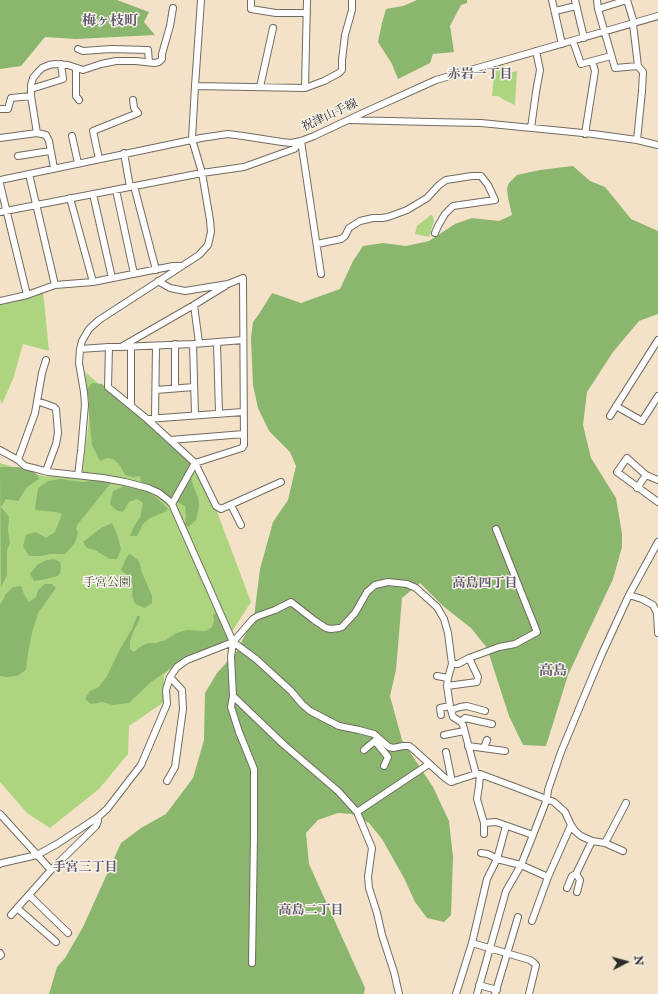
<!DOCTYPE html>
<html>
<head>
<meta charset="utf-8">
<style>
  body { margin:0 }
  #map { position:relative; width:658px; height:994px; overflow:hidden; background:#f3e2c8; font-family:"IM FELL Double Pica",serif }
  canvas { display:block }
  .north { position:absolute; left:606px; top:942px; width:40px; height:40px; -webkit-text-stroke:3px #f7f3e8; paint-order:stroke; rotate:84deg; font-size:11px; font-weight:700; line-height:16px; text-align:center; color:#2b2b2b }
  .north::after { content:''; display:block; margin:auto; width:14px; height:18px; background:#2b2b2b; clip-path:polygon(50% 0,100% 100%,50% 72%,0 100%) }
</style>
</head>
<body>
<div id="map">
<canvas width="658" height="994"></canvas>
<div class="north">N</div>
</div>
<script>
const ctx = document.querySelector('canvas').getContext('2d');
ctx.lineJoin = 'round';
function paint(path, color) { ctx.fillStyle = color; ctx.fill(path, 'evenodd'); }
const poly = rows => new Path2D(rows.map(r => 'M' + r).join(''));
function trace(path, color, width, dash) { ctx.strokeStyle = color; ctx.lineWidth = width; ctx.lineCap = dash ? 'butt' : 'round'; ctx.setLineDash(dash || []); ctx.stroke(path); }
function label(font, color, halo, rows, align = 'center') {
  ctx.font = font + ' "IM FELL Double Pica","Noto Serif JP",serif'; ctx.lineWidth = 3; ctx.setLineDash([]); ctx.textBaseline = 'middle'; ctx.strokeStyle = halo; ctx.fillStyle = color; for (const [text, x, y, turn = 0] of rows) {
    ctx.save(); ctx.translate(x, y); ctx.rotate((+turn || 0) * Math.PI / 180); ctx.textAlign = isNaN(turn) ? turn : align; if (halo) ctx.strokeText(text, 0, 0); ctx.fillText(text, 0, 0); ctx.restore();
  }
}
paint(poly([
  [503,64,505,74,517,71,515,105,504,100,498,96,492,96,495,66],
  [431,215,433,216,434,221,429,237,415,234,417,226],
  [43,291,49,351,23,344,13,379,2,404,0,399,0,303],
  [85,372,192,464,216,509,251,602,230,635,176,664,164,675,164,702,129,726,128,754,99,789,50,828,27,813,0,782,0,463,43,476,82,479,90,410]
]), '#add580');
paint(poly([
  [0,0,117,0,149,12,144,22,155,35,76,39,45,37,21,66,0,69],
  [417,0,467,0,467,3,461,5,450,26,454,52,433,54,430,63,398,79,392,64,378,42,382,23,386,9,403,6],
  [573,166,590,181,605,187,631,219,658,231,658,314,639,321,613,352,587,392,583,425,591,458,616,498,622,534,622,547,613,579,568,675,546,746,523,745,509,716,487,648,471,628,443,606,420,583,402,598,396,670,390,696,402,740,433,787,449,821,453,857,451,915,444,922,427,918,415,902,404,878,382,839,369,823,352,814,338,813,318,820,306,833,309,864,365,988,364,994,49,994,57,967,65,958,83,927,121,843,141,828,166,814,193,778,204,740,205,693,217,673,237,651,254,617,260,569,273,522,288,500,296,466,290,452,269,431,258,408,253,385,251,338,253,322,259,314,272,293,301,303,340,289,353,261,363,246,383,243,406,246,429,241,455,224,472,218,499,221,512,215,508,198,507,188,509,183,517,175,540,170],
  [92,383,102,384,124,402,194,464,191,478,194,488,198,497,199,506,196,520,188,527,185,524,186,516,185,506,171,499,168,496,156,489,145,486,141,482,140,476,133,477,125,475,119,464,113,459,107,458,100,461,92,445,89,415,89,399,87,389],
  [1,467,18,467,28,469,34,472,38,476,39,479,27,487,18,501,6,499,1,507,9,517,8,531,10,543,7,550,7,575,1,587,0,468],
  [60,479,82,482,99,480,107,481,111,483,77,525,76,529,78,532,75,543,65,554,50,554,41,556,29,556,23,546,26,535,36,532,46,538,55,532,62,514,56,512,35,510,38,488,48,481],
  [124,486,146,491,157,498,168,509,165,512,150,518,143,524,137,536,130,536,134,526,140,518,143,503,137,499,129,502,123,512,116,510,110,504,113,491],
  [112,523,117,534,121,549,117,559,110,559,95,550,87,548,83,542,101,528],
  [130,554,139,561,142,573,152,596,152,603,145,608,135,604,132,595,133,585,127,575,121,570,127,556],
  [54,559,60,562,61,568,60,573,58,576,46,579,34,581,30,574,38,564,47,560],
  [45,584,52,584,56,588,38,613,32,633,28,653,26,670,17,676,7,677,0,676,0,605,6,594,13,587,21,586,24,594,29,602,36,597,38,590],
  [216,613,221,620,229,639,219,646,191,654,151,682,129,703,113,705,102,702,91,704,85,699,90,691,99,687,107,676,120,649,132,629,137,616,140,616,139,621,134,630,130,641,130,649,134,652,140,647,148,643,156,643,166,640,176,633,187,630,206,631,212,627,214,620,213,615]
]), '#8ab66e');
const minor = poly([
  [251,0,251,9,276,13,307,13],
  [552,0,562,44],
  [575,0,584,38],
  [597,0,598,9,615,68,638,66],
  [598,9,627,0,634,23],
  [555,11,576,6],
  [633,24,638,66,643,72,642,91,637,140],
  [573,41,581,64,611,56],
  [78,49,83,51,111,49,148,50,149,62],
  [76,68,76,96,79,100],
  [195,86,305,88,324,81,339,73,342,70,342,60,345,35,352,10,352,1],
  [260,87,273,28],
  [305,88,307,0],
  [31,89,63,79,61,64],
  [0,109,8,109,11,98,31,96],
  [349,120,430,122,481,123,593,134,637,140,658,145],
  [531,128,536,92,540,70,536,51],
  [37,133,31,96,31,85,33,78,38,72,42,68,49,65,55,64,68,65,83,70,101,64,116,61,136,61,154,63,159,62,162,59,162,54,170,26,173,8],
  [585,134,595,71,592,61],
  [72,136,78,163],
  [0,138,37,133,46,135,49,141,54,168],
  [301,141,321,274],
  [124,153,130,187],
  [18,156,50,151],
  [99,159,93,131,138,113,134,108,133,100],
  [29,174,55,285],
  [0,180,201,138,228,134,243,136,282,142,291,143,301,141,314,136,365,112,436,80,658,16],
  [0,184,27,295],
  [134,186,156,270],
  [116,190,134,274],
  [93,194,112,278],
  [70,198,93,282],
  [0,212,202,173,244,167,294,149,301,141],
  [317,244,341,239,345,236,349,228,360,221,373,218,382,218,388,217,407,210,427,198,439,185,446,180,472,176,481,176,488,185,495,200,453,206,445,214,438,226,435,233],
  [158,281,170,288,185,291,228,284,243,278,244,445,242,448,195,463,172,504],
  [0,301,27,295,55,285,93,282,173,266,180,266],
  [194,305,199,343],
  [217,342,219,414],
  [193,344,195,415],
  [109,347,108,387,147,419,195,463,216,506,221,509,281,482],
  [121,347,194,305,225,286],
  [80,349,109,347,120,347,193,344,243,340],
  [175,388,175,344],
  [156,390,194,387],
  [37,401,54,407,56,409,58,433,56,444,46,471],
  [131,405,131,347],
  [616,406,642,421,658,396],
  [610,416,658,340],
  [155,418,156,346],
  [147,419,243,412],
  [170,440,244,434],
  [0,450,18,460,25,466,37,469,48,472,103,478,125,482,148,488,159,493,168,500,172,504,233,642,256,659,291,691,302,704,310,711,339,726,359,730,374,734,389,747,393,748,403,746,409,746,413,749,445,778,451,782,476,774,480,774,515,787,554,802,565,812,571,825,575,831,581,836,592,841,605,843,623,851],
  [18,460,35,413,42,373,46,360],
  [78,475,81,451,85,405,84,392,79,363,80,349,82,341,89,329,99,320,199,255,208,245,211,232,210,220,202,173,192,139,195,86,201,0],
  [658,480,646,475,627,458,617,472,658,502],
  [637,488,646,475],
  [231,505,241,525],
  [629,595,642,599,653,605,657,613,658,633],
  [233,642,231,657,233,696,231,707,239,732,254,769,254,836,252,963],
  [452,664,458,664,469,658,499,647,515,644,537,632,496,529],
  [437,676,448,678],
  [447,686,477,682,478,677,469,658],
  [233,696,283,744,338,791,357,812,372,848,368,877,369,888,377,913,382,935,394,972,399,994],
  [451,710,460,707,467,706,485,711],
  [441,715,440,708,450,706],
  [461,722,465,718,492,724],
  [444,735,464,731],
  [375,741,388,757,384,766],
  [468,746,505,751],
  [484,748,487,740],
  [364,750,377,739],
  [446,752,452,782],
  [480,774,479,786,477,799,484,823,484,834],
  [167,781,175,767,183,709,182,690,170,677],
  [357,812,429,764],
  [0,814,51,870],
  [484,823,496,822,533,835],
  [605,843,626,803],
  [481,853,488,854,497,859,521,865,548,877],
  [0,864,2,863,37,855,57,844,98,817,107,809,141,765,167,704,166,690,170,677,177,667,187,660,233,642,253,619,258,616,275,610,291,602,314,620,326,628,331,629,339,628,342,627,355,613,367,592,375,585,388,582,407,584,416,588,437,607,444,619,448,633,452,664,448,678,447,686,450,706,453,717,461,722,463,725,476,774],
  [576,874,580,880,577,892],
  [567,888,572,876,576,874,592,841],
  [29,895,68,933],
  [17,908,56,942],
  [11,915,51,870,96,826,98,821,98,817],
  [532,921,548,877,571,825],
  [472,943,530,960,534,963,536,965,529,994],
  [0,953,1,955,0,956],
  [479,985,497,990],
  [456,994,472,943,487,879,497,859,506,826],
  [477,994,506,891,521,865,533,835,547,799,548,790,561,752,601,656,629,595,658,542],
  [495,994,518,917]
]);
trace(minor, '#716b62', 8);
trace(minor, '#fff', 6);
label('12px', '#2b2b2b', '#f7f3e8', [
  ["祝津山手線",330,116,-25]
]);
label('12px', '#4c5640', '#f7f3e8', [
  ["手宮公園",107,583]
]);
label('bold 13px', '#5f566f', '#f7f3e8', [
  ["赤岩一丁目",480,75],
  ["高島四丁目",485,584],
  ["手宮三丁目",85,868],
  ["高島二丁目",311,911]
]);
label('bold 14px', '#5f566f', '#f7f3e8', [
  ["梅ヶ枝町",110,22],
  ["高島",553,672]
]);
</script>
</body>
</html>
